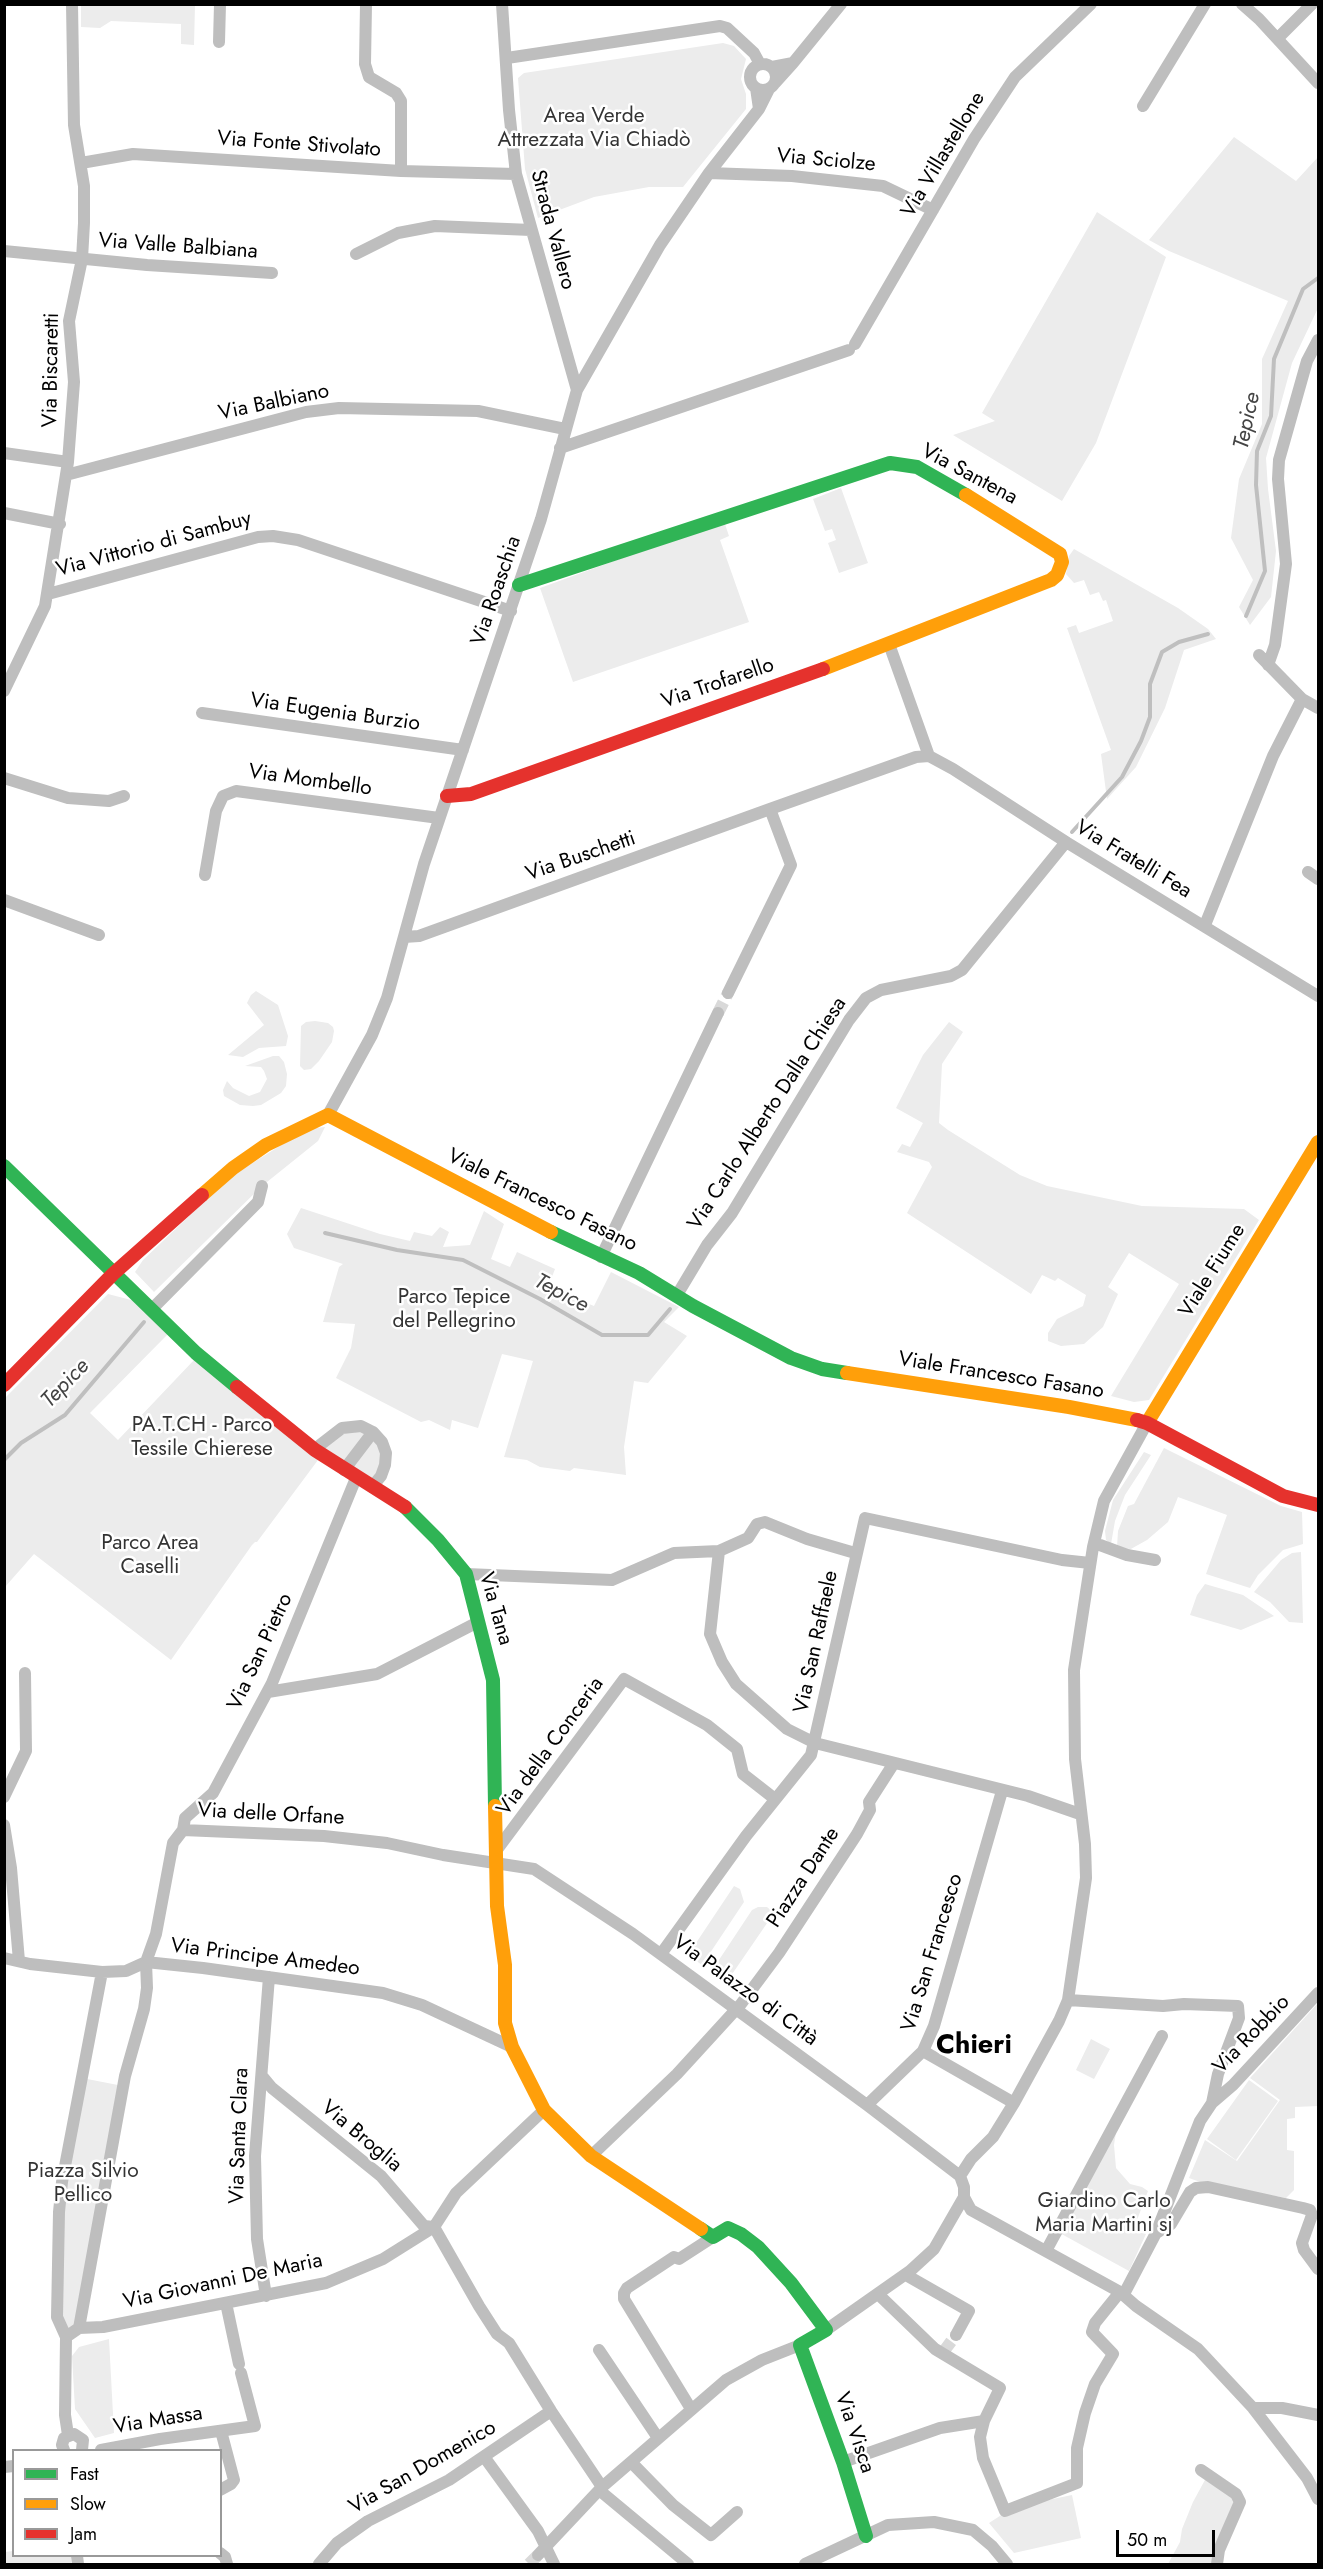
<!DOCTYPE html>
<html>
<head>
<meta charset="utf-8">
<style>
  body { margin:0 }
  #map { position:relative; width:1323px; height:2569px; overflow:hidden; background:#fff; font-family:Jost,sans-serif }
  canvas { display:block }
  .frame { position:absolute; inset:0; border:6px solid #000; pointer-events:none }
  .legend { position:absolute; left:12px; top:2449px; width:210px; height:108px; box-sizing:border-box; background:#fff; border:2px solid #999; margin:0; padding:8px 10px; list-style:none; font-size:18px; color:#000 }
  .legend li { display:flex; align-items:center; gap:12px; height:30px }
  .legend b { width:30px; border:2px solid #999 }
  .scale { position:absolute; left:1116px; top:2530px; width:99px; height:27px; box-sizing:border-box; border:3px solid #000; border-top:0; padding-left:8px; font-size:18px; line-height:21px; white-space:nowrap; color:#000; -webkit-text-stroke:4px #fff; paint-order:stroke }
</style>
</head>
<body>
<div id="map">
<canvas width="1323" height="2569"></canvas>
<div class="frame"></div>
<ul class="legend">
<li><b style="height:8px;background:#30b455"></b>Fast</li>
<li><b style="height:8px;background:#ff9f0a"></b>Slow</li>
<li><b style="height:8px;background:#e5322d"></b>Jam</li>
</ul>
<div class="scale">50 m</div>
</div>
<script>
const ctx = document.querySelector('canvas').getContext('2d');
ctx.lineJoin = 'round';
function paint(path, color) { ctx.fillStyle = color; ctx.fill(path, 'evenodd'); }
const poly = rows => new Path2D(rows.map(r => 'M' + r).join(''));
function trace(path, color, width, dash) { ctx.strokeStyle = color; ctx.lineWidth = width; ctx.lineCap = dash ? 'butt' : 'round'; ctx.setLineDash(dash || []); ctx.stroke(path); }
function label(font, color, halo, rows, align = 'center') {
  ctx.font = font + ' Jost,sans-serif'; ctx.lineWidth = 5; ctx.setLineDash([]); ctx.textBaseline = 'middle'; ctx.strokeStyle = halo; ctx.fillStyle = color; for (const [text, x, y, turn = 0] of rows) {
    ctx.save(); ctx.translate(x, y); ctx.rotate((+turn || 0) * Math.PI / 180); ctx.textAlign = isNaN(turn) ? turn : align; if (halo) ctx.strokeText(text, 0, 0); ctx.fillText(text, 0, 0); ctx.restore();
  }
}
paint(poly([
  [81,5,195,5,194,45,181,44,181,24,111,21,100,28,81,27],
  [723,43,734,46,746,59,741,79,746,94,746,109,683,187,649,187,594,197,538,218,525,169,518,78,524,73],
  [1234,137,1296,181,1318,157,1318,308,1292,363,1266,458,1268,489,1276,551,1271,597,1250,625,1239,607,1253,580,1231,538,1239,479,1262,424,1262,359,1288,301,1169,251,1149,240],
  [1097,212,1166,257,1096,443,1062,501,953,435,995,421,982,413],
  [841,488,868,563,839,573,828,543,836,540,832,529,825,531,813,499],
  [724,521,729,536,720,540,749,622,573,682,540,588],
  [1074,549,1178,608,1208,629,1216,639,1184,650,1165,708,1136,767,1107,799,1101,754,1111,750,1067,628,1076,625,1079,633,1113,621,1106,600,1103,601,1099,592,1090,595,1084,580,1074,583,1066,574,1069,556],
  [256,991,278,1005,288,1036,286,1046,259,1048,243,1057,228,1055,264,1025,247,1003,251,995],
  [315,1021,328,1023,333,1027,334,1031,332,1042,319,1061,311,1069,304,1070,300,1066,301,1026,306,1022],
  [949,1022,963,1032,942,1064,939,1123,948,1130,1020,1175,1047,1186,1142,1206,1244,1209,1259,1220,1149,1400,1134,1402,1111,1396,1179,1284,1129,1253,1108,1287,1118,1294,1103,1327,1084,1344,1061,1346,1048,1341,1048,1333,1057,1319,1083,1306,1086,1295,1058,1278,1055,1281,1042,1275,1031,1294,907,1213,932,1167,929,1162,897,1152,902,1144,910,1147,923,1123,896,1108,923,1055],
  [273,1056,279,1056,284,1062,287,1074,286,1086,281,1093,261,1105,253,1106,240,1105,224,1096,223,1090,227,1081,233,1088,249,1096,260,1092,267,1079,264,1071,261,1067,245,1066],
  [325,1127,318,1141,262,1186,154,1292,135,1272,143,1260,230,1177,307,1129],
  [301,1208,380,1234,410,1241,414,1232,432,1236,440,1227,449,1232,443,1247,470,1245,484,1211,504,1224,491,1259,510,1267,517,1252,555,1269,548,1287,594,1306,611,1272,679,1307,664,1322,687,1336,648,1383,634,1381,624,1447,626,1475,574,1468,570,1471,540,1467,527,1460,504,1457,533,1361,502,1354,478,1428,452,1420,450,1430,429,1420,421,1422,336,1378,351,1348,355,1324,323,1322,339,1267,343,1264,294,1248,287,1234],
  [108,1294,135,1301,168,1334,90,1413,118,1440,194,1360,318,1460,257,1542,255,1542,252,1545,171,1660,34,1554,5,1587,5,1398],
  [361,1426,386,1453,372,1487,320,1445],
  [1164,1448,1281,1506,1302,1512,1303,1544,1283,1550,1258,1575,1250,1588,1206,1574,1227,1515,1178,1497,1168,1522,1147,1540,1129,1550,1117,1547,1118,1531,1128,1506,1134,1504],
  [1144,1452,1151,1455,1125,1495,1115,1521,1111,1544,1106,1540,1105,1531,1113,1500],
  [1301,1552,1303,1623,1289,1622,1270,1602,1254,1592,1281,1560,1292,1553],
  [1205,1584,1243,1595,1274,1616,1241,1630,1190,1615,1197,1595],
  [734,1886,740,1889,744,1902,702,1965,688,1955],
  [758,1907,767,1907,774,1913,726,1983,711,1972,752,1910],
  [1318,2003,1318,2106,1295,2107,1295,2118,1287,2119,1287,2150,1294,2151,1294,2190,1286,2198,1203,2183,1189,2178,1205,2140,1237,2161,1280,2100,1250,2078],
  [1091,2039,1110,2049,1094,2079,1076,2070],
  [82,2078,123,2086,79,2328,66,2337,57,2317,59,2212],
  [1249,2080,1278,2101,1236,2160,1207,2139],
  [1116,2132,1114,2145,1116,2168,1130,2184,1142,2187,1148,2191,1134,2228,1146,2234,1129,2271,1056,2231],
  [109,2339,114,2433,95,2438,75,2409,72,2356,79,2347],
  [1206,2478,1230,2494,1236,2502,1213,2564,1168,2564,1180,2542,1182,2529,1193,2502],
  [1072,2495,1081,2538,1014,2553,989,2523,1006,2512,1048,2500],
  [13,2551,14,2556,71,2556,71,2564,5,2564,5,2552]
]), '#ececec');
trace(poly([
  [1246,616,1265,571,1256,485,1257,451,1271,416,1274,359,1303,289,1318,278],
  [1072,832,1122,777,1141,741,1150,717,1150,684,1162,652,1179,642,1208,634],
  [325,1233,397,1250,463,1260,540,1299,602,1335,648,1335,670,1309],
  [4,1460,21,1443,65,1415,144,1322]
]), '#bfbfbf', 4);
trace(poly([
  [718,1013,728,993],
  [944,2351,956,2335],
  [529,2564,538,2555]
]), '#d9d9d9', 12, [12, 6]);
trace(poly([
  [366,4,365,64,369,77,396,93,401,101,401,171],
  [502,4,509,110,516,174,577,390],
  [1242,4,1259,19,1318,83],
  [1278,38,1312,4],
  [219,42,220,4],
  [507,58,720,26,727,28,754,53,760,64],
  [793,63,841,4],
  '750 77a13 13 0 1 1 26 0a13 13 0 1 1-26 0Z',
  [772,67,793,63,775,83],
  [756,88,759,109,769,89],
  [1143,106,1205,4],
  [81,163,133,154,401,171,516,174],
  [709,173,792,176,883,186,933,210],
  [4,251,147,265,272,273],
  [356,254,398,233,435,226,531,230],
  [855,344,974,139,1015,77,1091,4],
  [560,448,849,350],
  [4,453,68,462],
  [66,475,306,412,339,408,478,411,565,429],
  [4,513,60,524],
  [48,594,258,537,273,536,298,540,511,611],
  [889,644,929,756],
  [1259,655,1302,699,1318,708],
  [1268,665,1275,645,1286,564,1278,479,1279,460,1307,361,1318,340],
  [4,691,45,606,68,462,74,382,69,321,82,259,84,223,84,186,74,125,72,4],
  [202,713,463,750],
  [929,756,953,769,1066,842,1318,996],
  [4,778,68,798,109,801,124,796],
  [1308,872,1318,879],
  [205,875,216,811,223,796,236,791,439,818],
  [4,900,99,935],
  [1205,925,1273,756,1302,699],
  [404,937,419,936,770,809,916,757,929,756],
  [728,993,791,865,770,809],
  [328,1115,372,1035,387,998,424,864,541,519,577,390,660,245,709,173,759,109],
  [601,1257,718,1013],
  [677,1295,707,1245,732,1213,849,1020,866,998,881,990,951,976,962,970,1066,842],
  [151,1310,258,1202,262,1186],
  [320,1445,342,1428,361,1426,373,1432,382,1442,386,1453,385,1465,381,1476,372,1487],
  [344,1470,373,1432],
  [1100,1545,1127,1555,1155,1560],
  [719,1551,710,1634,722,1662,736,1684,787,1729,815,1743,1028,1796,1080,1814],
  [466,1574,612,1580,674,1553,719,1551,748,1538,757,1524,765,1522,807,1539,855,1553],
  [268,1692,377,1674,478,1622],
  [4,1797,26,1751,25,1673],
  [4,1825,11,1868,19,1961],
  [183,1830,185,1818,213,1793,272,1683,356,1478],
  [496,1851,624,1679,707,1725,737,1749,743,1774,775,1799],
  [661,1954,746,1836,811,1755,865,1518,1062,1560,1090,1563],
  [4,1958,30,1964,102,1972,126,1971,146,1962,203,1968,383,1993,422,2005,512,2047],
  [1068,2000,1163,2006,1184,2004,1238,2006,1239,2018,1218,2074,1212,2103,1200,2121,1156,2233,1124,2294],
  [923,2051,1014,2103],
  [262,2076,272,2088,381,2176,424,2226,434,2227],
  [1212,2103,1233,2085,1318,1993],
  [867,2105,923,2051,934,2026,1002,1791],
  [591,2156,677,2074,741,2004,779,1953,857,1834,870,1810,869,1802,894,1763],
  [960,2176,971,2159,993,2137,1014,2103,1059,2021,1068,2000,1086,1878,1085,1844,1075,1759,1074,1670,1093,1547,1104,1501,1147,1423],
  [964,2197,971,2210,1120,2292,1136,2306,1198,2349,1253,2408,1307,2478,1318,2499],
  [434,2227,479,2306,497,2334,509,2343,551,2411,602,2487],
  [1156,2233,1171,2224,1190,2192,1196,2188,1208,2187,1303,2208,1310,2210,1312,2215,1302,2243,1304,2250,1318,2269],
  [1046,2251,1162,2036],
  [906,2275,969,2311,956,2335],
  [879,2295,935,2349,1000,2388,984,2421,980,2437,983,2458,1005,2511,1077,2483,1077,2448,1085,2413,1095,2384,1113,2354,1092,2332,1095,2323,1120,2292],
  [266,2296,257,2239,255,2156,269,1977],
  [226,2303,239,2364],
  [79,2328,103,2327,326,2283,383,2259,434,2227,456,2193,544,2110],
  [826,2330,910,2271,934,2249,964,2197,964,2187,960,2176],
  [66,2337,79,2328,125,2076,144,2009,147,1988,146,1962,156,1934,173,1843,183,1830,324,1836,387,1843,443,1855,534,1869,633,1934,867,2105,960,2176],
  [599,2350,658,2438],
  [1253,2408,1282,2408,1318,2415],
  [691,2409,624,2299,624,2293,627,2288,674,2257,679,2259,713,2237],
  [68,2435,65,2415,66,2337,57,2317,59,2212,62,2182,102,1972],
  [64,2450,62,2445,64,2438,74,2434,83,2440,82,2450],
  [101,2450,160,2439,255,2426,241,2373],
  [485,2458,538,2531,554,2564],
  [631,2462,673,2505,711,2535,737,2512],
  [843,2462,940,2428,984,2421],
  [4,2467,14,2466],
  [1201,2470,1236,2494,1240,2502,1219,2550,1217,2564],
  [220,2490,231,2484,234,2480,221,2431],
  [599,2490,688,2564],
  [220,2553,225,2557,227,2564],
  [538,2555,602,2487,726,2380,762,2360,800,2345],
  [77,2556,78,2564],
  [319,2564,337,2543,368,2521,449,2480,551,2411],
  [805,2564,888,2525,934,2522,973,2530,992,2546,1007,2564]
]), '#bebebe', 12);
trace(poly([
  [519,585,890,463,917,467,966,495],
  [4,1166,196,1353,237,1387],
  [551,1232,639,1273,693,1306,791,1358,822,1369,847,1373],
  [405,1507,438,1540,466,1574,493,1680,495,1806],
  [701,2229,713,2237,728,2228,741,2234,758,2247,791,2283,826,2330,800,2345,843,2462,866,2536]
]), '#30b455', 14);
trace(poly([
  [823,669,1051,580,1057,575,1062,562,1060,554,966,495],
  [202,1195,233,1168,266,1145,328,1115,551,1232],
  [847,1373,1069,1407,1137,1420],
  [1147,1423,1318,1142],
  [495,1806,497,1906,505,1965,505,2023,512,2047,544,2110,591,2156,701,2229]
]), '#ff9f0a', 14);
trace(poly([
  [447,796,471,794,823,669],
  [4,1385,113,1274,202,1195],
  [237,1387,315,1450,405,1507],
  [1137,1420,1147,1423,1283,1496,1318,1505]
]), '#e5322d', 14);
label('21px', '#333', '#fff', [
  ["Area Verde",594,117],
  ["Attrezzata Via Chiadò",594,141],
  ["Parco Tepice",454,1298],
  ["del Pellegrino",454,1322],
  ["PA.T.CH - Parco",202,1426],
  ["Tessile Chierese",202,1450],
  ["Parco Area",150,1544],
  ["Caselli",150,1568],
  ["Piazza Silvio",83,2172],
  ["Pellico",83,2196],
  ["Giardino Carlo",1104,2202],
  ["Maria Martini sj",1104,2226]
]);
label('21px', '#000', '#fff', [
  ["Via Fonte Stivolato",299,145,4],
  ["Via Villastellone",944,155,-59],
  ["Via Sciolze",826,161,5],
  ["Strada Vallero",552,230,75],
  ["Via Valle Balbiana",178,247,4],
  ["Via Biscaretti",52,370,-89],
  ["Via Balbiano",274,403,-12],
  ["Via Santena",969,475,28],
  ["Via Vittorio di Sambuy",154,545,-15],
  ["Via Roaschia",497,591,-71],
  ["Via Trofarello",718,684,-19],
  ["Via Eugenia Burzio",335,713,8],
  ["Via Mombello",310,781,8],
  ["Via Buschetti",581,857,-19],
  ["Via Fratelli Fea",1133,860,31],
  ["Via Carlo Alberto Dalla Chiesa",768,1114,-57],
  ["Viale Francesco Fasano",542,1201,26],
  ["Viale Fiume",1213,1271,-58],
  ["Viale Francesco Fasano",1001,1376,9],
  ["Via Tana",495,1609,74],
  ["Via San Raffaele",817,1642,-78],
  ["Via San Pietro",261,1652,-65],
  ["Via della Conceria",551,1747,-54],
  ["Via delle Orfane",271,1815,3],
  ["Piazza Dante",804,1878,-57],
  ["Via San Francesco",933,1953,-73],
  ["Via Principe Amedeo",265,1958,7],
  ["Via Palazzo di Città",745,1991,36],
  ["Via Robbio",1252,2035,-46],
  ["Via Santa Clara",240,2136,-88],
  ["Via Broglia",361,2137,40],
  ["Via Giovanni De Maria",223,2282,-12],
  ["Via Massa",158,2421,-9],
  ["Via Visca",854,2433,71],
  ["Via San Domenico",423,2468,-30]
]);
label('italic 22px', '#444', '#fff', [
  ["Tepice",1248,421,-78],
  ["Tepice",561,1294,28],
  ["Tepice",66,1384,-46]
]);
label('bold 27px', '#000', '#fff', [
  ["Chieri",974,2046]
]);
</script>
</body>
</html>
